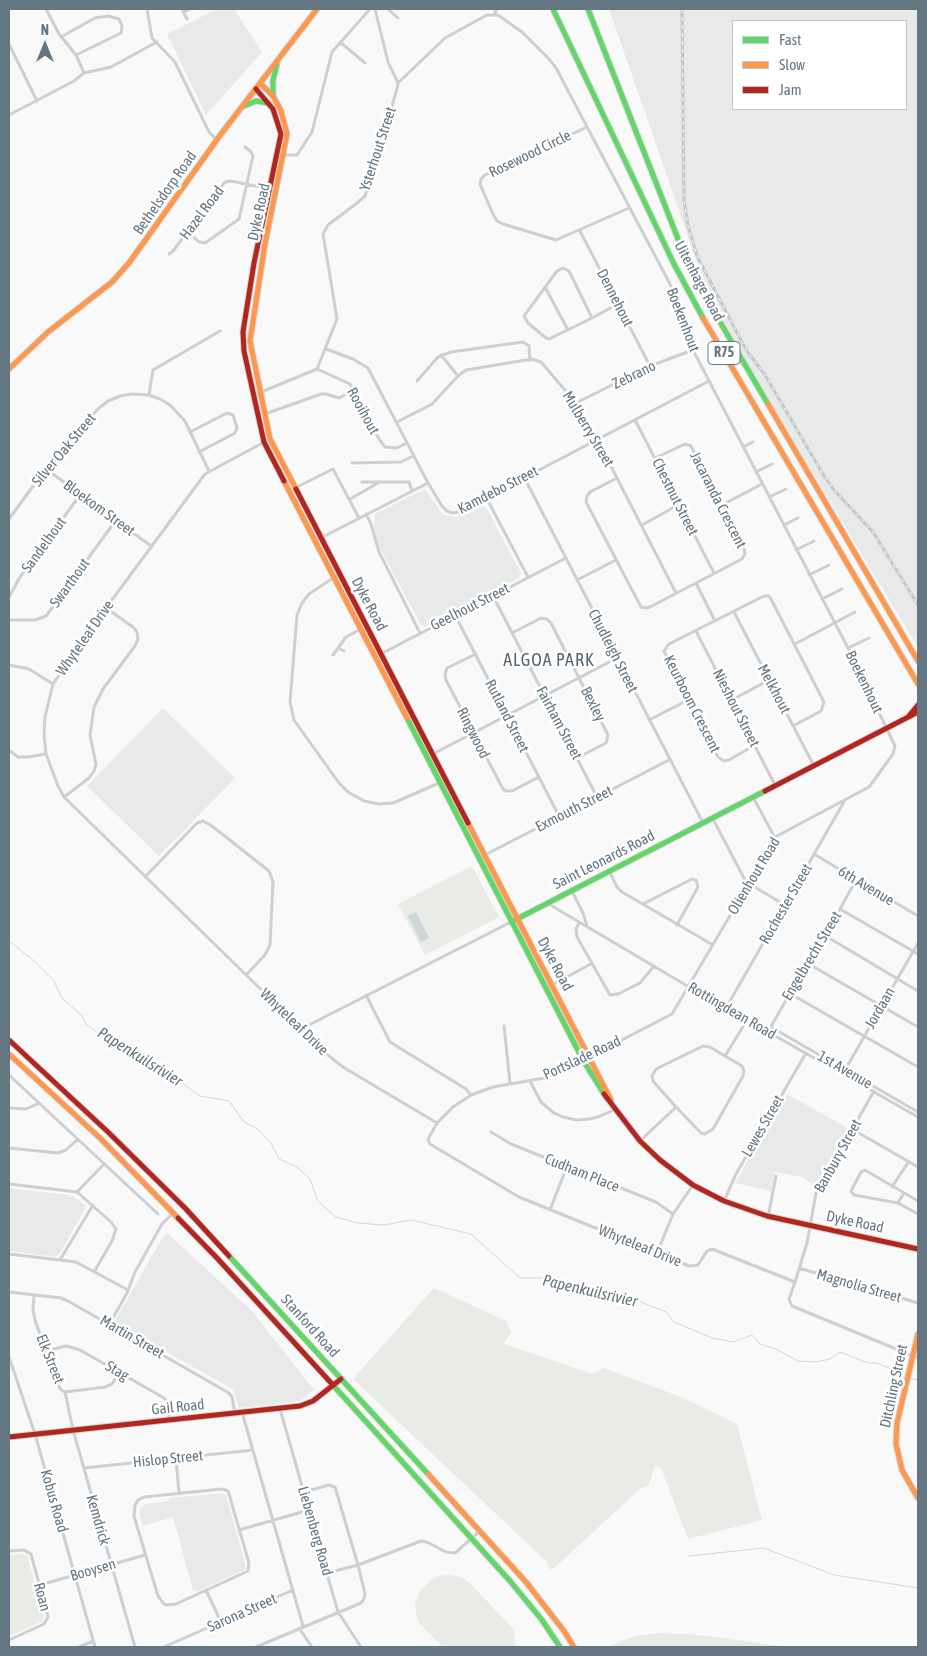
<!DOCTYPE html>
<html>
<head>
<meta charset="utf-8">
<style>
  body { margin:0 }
  #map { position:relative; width:927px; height:1656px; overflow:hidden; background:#f9f9f9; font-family:"Asap Condensed",sans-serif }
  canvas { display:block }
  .frame { position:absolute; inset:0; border:10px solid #657683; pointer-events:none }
  .legend { position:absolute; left:732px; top:20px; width:175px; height:90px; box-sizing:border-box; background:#fff; border:1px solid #c1c8cd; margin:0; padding:6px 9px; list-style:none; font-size:15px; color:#657683 }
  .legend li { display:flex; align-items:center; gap:10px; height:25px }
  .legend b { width:25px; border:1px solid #c1c8cd }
  .north { position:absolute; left:20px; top:20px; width:50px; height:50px; -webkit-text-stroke:4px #fff; paint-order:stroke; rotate:0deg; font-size:14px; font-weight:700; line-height:20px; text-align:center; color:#657683 }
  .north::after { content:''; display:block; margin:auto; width:18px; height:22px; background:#657683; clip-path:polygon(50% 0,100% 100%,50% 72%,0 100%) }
</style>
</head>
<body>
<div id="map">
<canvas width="927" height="1656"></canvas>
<div class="frame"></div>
<ul class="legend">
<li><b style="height:6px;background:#63d668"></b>Fast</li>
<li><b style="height:6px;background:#ff974d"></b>Slow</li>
<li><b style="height:6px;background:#b3261e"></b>Jam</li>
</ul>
<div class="north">N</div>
</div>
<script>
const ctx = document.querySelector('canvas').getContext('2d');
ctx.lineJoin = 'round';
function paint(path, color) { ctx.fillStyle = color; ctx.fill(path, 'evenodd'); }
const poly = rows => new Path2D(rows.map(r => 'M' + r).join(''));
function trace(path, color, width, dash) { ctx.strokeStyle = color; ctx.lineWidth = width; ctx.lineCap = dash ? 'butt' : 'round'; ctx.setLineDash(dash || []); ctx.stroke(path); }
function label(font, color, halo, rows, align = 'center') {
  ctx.font = font + ' "Asap Condensed",sans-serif'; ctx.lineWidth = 5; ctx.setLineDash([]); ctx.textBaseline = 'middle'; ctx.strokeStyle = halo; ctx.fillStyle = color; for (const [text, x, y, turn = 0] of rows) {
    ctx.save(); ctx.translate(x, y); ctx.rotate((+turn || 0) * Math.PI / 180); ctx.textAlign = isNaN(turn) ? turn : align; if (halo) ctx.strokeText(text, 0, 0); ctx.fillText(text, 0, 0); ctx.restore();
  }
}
paint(poly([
  [217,9,234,9,262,52,206,115,167,34],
  [609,9,918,9,918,647,803,457,709,297],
  [906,21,906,109,733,109,733,21],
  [425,489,443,515,458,517,482,505,486,507,521,573,519,578,425,627,421,625,377,543,374,527,375,514],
  [163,708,235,778,159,856,87,786],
  [787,1094,849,1129,815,1186,802,1177,775,1172,771,1191,735,1183],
  [9,1188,68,1195,74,1197,85,1205,85,1209,60,1253,55,1257,9,1251],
  [167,1233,252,1311,314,1390,300,1401,239,1408,233,1389,115,1324,115,1321,161,1240],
  [223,1493,226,1495,246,1567,244,1570,198,1591,193,1590,173,1517,143,1526,139,1512,145,1504,168,1501,170,1498]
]), '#e8e9e9');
paint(poly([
  [472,866,499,917,425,955,398,904],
  [434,1288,506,1321,511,1332,504,1344,592,1374,604,1368,681,1397,737,1424,762,1520,688,1539,661,1468,655,1466,648,1486,641,1488,553,1569,549,1569,547,1562,353,1379],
  [25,1554,27,1555,44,1617,43,1621,9,1636,9,1555],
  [449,1575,461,1577,469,1582,513,1629,515,1636,515,1647,443,1647,420,1624,416,1614,415,1604,420,1591,431,1580,439,1576],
  [658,1633,700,1635,788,1647,607,1647,635,1636]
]), '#e8ebe6');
paint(poly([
  [416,912,429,938,421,942,408,916]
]), '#ced6d9');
trace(poly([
  [9,941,33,960,54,981,62,998,83,1017,86,1024,102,1036,155,1063,200,1096,229,1101,244,1122,259,1130,271,1143,279,1159,297,1167,310,1179,318,1201,336,1217,358,1223,384,1225,411,1220,471,1234,520,1278,543,1278,595,1295,607,1295,636,1300,666,1312,674,1322,712,1338,733,1342,752,1335,760,1344,776,1349,798,1361,816,1362,830,1359,840,1352,868,1363,876,1363,889,1368,903,1377,918,1380],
  [689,1556,764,1548,834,1575,918,1588]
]), '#ced6d9', 1);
const fast = poly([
  [553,9,674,264,703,318],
  [588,9,680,244,706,298,768,404],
  [273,96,273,80,277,64],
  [244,106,256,101,268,103],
  [407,718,583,1060,604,1094],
  [511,922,765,791],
  [229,1256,428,1474],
  [332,1384,510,1581,542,1620,560,1647]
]);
const slow = poly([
  [260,83,273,96,281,111,287,134,265,244,250,341,270,439,296,489],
  [703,318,918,684],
  [9,369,48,332,112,282,129,263,221,134,317,9],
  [768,404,918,661],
  [284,481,407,718],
  [468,823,611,1100],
  [9,1054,100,1138,178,1218],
  [918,1334,897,1423,896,1444,902,1470,918,1498],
  [428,1474,526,1582,564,1631,574,1647]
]);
const jam = poly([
  [256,89,273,109,281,134,254,263,243,332,244,351,264,442,284,481],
  [296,489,468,823],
  [908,717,918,705],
  [765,791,918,712],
  [9,1040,108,1132,185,1208,229,1256],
  [604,1094,640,1141,660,1160,693,1185,724,1201,767,1216,918,1249],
  [178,1218,217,1258,332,1384],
  [9,1437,300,1406,313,1401,341,1379]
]);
trace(fast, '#d5d6d7', 7);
trace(slow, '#d5d6d7', 7);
trace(jam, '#d5d6d7', 7);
trace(poly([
  [46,9,59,34,76,55,84,73],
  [147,9,152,38,175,62,209,132,217,140],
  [182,9,187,19],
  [375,9,388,62,398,83],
  [388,9,398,18],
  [183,12,190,9],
  [494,14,497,9],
  [61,37,95,18,108,16,119,19,122,26,121,33,76,55],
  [340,42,365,63],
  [9,44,37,101],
  [9,115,74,81,84,73,111,67,157,42],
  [587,127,485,175,481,179,480,184,493,214,497,221,503,224,556,240,629,208],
  [284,155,297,155,312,132,332,52,370,9],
  [580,231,650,366],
  [188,232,199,242,205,243,239,219,253,156,251,152,245,147],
  [169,254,173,251,225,182,231,181,270,189],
  [545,287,568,330],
  [592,318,569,271,563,268,557,271,524,316,528,323,546,338,549,339,592,318,618,304],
  [326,349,353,359,368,368,428,483,442,506,447,511,452,513,459,512,709,381],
  [441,355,458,376],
  [317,369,350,384,379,439,385,447,397,448,407,443],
  [417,381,438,357,451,352,523,342,529,346,530,360],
  [149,395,153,370,220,331],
  [254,395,317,369,337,319,323,234,328,225,357,203,365,196,397,89,398,83,445,38,487,15,498,15,522,32,549,59,556,68,670,284,681,311,693,350,848,648,895,746,893,754,869,787,777,836,672,1014,558,1073,544,1078,493,1087,471,1095,453,1107,437,1123],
  [576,403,650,366,693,350],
  [265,414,321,394,326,394,339,398,354,390],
  [635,420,714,573],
  [397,422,432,404,458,376,466,370,532,359,541,362,576,403,597,439,676,593],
  [190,432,227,413,233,415,237,428,235,433,199,452],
  [270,439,205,474,106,608,53,684,45,717,44,734,46,754,58,786,64,797,329,1056,343,1067,437,1123,428,1139,430,1144,519,1197,689,1266,698,1265,707,1251,712,1249,795,1282,789,1299,792,1306,918,1358],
  [743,447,753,442],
  [352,463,401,462,413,456],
  [46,469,151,546],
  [756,472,772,464],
  [524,477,703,823],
  [617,478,590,492,587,496,586,502,641,607,646,608,650,607,742,559,745,554,744,548,691,446,685,444,655,458],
  [362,482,409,482,412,491],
  [295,488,333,469,359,518],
  [486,497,528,577],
  [769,497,786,489],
  [350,499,378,483],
  [722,505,762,484],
  [366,514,371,524,379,552,420,633],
  [9,519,58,452,98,409,108,401,120,396,132,394,149,395,160,399,170,405,185,421,209,471],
  [642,525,678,505],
  [784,525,798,518],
  [315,541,428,483],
  [796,550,814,541],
  [339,574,309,594,302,603,297,615,290,702,294,720,339,783,348,792,364,801,379,804,393,803,446,780],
  [809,575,829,565],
  [577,580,616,560],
  [696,583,715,621],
  [493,596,597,797],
  [9,597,20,577,80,495],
  [822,599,842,589],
  [734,612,814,766],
  [455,615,559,816],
  [9,620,35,620,46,616,116,520],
  [696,631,775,785],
  [512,633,541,618,547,619,551,623,608,735,606,743,577,758],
  [795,644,855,612],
  [338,648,344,651],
  [848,648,869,638],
  [476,654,447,668,445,674,446,680,503,789,506,791,512,791,539,777],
  [333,655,346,637,361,629],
  [375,657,566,558],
  [9,665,29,669,53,684],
  [732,700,769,680],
  [649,720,688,700],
  [755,745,729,760,724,761,718,757,664,651,669,644,764,596,769,596,772,601,824,702,821,711,793,726],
  [9,750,18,757,28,757,46,754],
  [431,755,617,658],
  [64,797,89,778,94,771,96,764,90,735,94,707,103,689,135,646,138,639,137,632,133,627,106,608],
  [753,797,775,838],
  [713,819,746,882,785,905],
  [814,854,918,916],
  [479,858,669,760],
  [609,871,617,887,622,892,713,945],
  [145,877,197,823,203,821,212,826,269,871,273,882,270,945,265,955,246,975],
  [572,891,583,913,587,926],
  [547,903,689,987,918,1117],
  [643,904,692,879,696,880,698,887,677,925],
  [840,909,918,954],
  [579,923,576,929,577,937,610,995,618,994,640,983,654,966],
  [824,935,918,991],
  [807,963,918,1027],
  [546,988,591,964],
  [789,993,918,1067],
  [366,995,390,1042,466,1089,471,1095],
  [726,1008,845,800],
  [504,1026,510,1083],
  [771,1027,918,1112],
  [301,1029,511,922],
  [768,1032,807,963,840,909,856,880],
  [703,1046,710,1047,725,1056,742,1066,744,1071,743,1076,713,1129,705,1134,701,1133,676,1107,653,1081,652,1076,656,1069,703,1046],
  [725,1056,747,1020],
  [845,1070,918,943],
  [9,1075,158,1214],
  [530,1081,541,1102,554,1113,563,1117,577,1120,589,1119,598,1117,616,1109],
  [9,1108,26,1109,39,1103],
  [852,1129,918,1167],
  [491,1132,511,1144,656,1202,673,1214],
  [640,1141,676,1107],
  [9,1148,58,1153,66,1150,78,1139],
  [9,1184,77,1192,104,1164],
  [892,1187,909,1161],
  [77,1192,111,1222,116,1229,112,1241,94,1272],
  [724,1201,736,1174,806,1053],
  [898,1203,904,1193],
  [550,1210,567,1166],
  [918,1214,898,1203,854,1195,851,1191,861,1172,865,1170,918,1201],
  [768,1217,776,1176],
  [657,1253,673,1214,693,1185],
  [9,1254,76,1262,128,1290],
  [60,1260,93,1205],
  [799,1268,918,1303],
  [795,1282,807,1243,816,1193,874,1091],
  [9,1292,61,1298,68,1301,229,1393,232,1397,235,1413],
  [34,1295,33,1310,35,1320,57,1383,61,1390,65,1392,105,1387,112,1384,119,1373],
  [109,1325,127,1293,135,1272,162,1224,173,1213],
  [46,1351,66,1346,80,1350,164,1398,168,1403,169,1420],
  [9,1357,35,1434,95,1647],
  [65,1392,73,1430,135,1647],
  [280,1409,338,1612,361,1647],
  [242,1412,303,1626],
  [176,1459,179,1493],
  [84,1468,253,1450],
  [222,1489,228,1491,229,1494,249,1563,248,1571,176,1604,168,1605,164,1604,158,1596,134,1516,135,1505,138,1500,144,1497,222,1489],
  [304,1492,329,1485,335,1487,358,1565,327,1573],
  [239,1530,309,1510],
  [9,1551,24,1550,31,1554,48,1617,44,1624,9,1640],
  [40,1585,145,1555],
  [206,1590,221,1622],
  [299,1628,312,1647],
  [79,1647,93,1641],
  [164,1647,293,1590],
  [256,1647,361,1603,364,1599,365,1594,358,1565,421,1541,427,1542,446,1552,455,1553,480,1531]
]), '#cecfd0', 3);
trace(fast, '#63d668', 5);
trace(slow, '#ff974d', 5);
trace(jam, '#b3261e', 5);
const rail = poly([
  [682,9,684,200,688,226,697,256,736,331,747,351,765,375,824,476,834,490,873,532,918,605]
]);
trace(rail, '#c3c5c6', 3);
trace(rail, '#fff', 1, [4]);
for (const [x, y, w] of [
  [724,353,32]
]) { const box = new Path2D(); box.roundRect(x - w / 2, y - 11.5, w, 23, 4); ctx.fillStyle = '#fff'; ctx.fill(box); trace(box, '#657683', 1); }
label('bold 14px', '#657683', null, [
  ["R75",724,353]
]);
label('15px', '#657683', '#fff', [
  ["Ysterhout Street",378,149,-72],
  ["Rosewood Circle",530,154,-26],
  ["Bethelsdorp Road",165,193,-55],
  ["Dyke Road",259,212,-78],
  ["Hazel Road",202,213,-53],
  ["Uitenhage Road",699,281,62],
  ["Dennehout",615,298,63],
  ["Boekenhout",683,320,69],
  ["Zebrano",634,375,-26],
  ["Rooihout",363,411,61],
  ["Mulberry Street",588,429,59],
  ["Silver Oak Street",64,450,-50],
  ["Kamdebo Street",498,490,-27],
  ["Chestnut Street",675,497,63],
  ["Jacaranda Crescent",718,500,63],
  ["Bloekom Street",99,508,36],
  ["Sandelhout",44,545,-54],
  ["Swarthout",70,583,-54],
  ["Dyke Road",369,604,62],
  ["Geelhout Street",470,607,-27],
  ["Whyteleaf Drive",85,638,-55],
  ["Chudleigh Street",613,651,63],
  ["Boekenhout",864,682,64],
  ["Melkhout",774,689,62],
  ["Bexley",593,704,63],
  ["Keurboom Crescent",692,704,63],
  ["Nieshout Street",736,708,63],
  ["Rutland Street",507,716,63],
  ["Fairham Street",559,723,62],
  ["Ringwood",473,733,63],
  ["Exmouth Street",574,809,-27],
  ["Saint Leonards Road",604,860,-27],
  ["Olienhout Road",754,876,-59],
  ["6th Avenue",866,886,31],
  ["Rochester Street",786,904,-60],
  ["Engelbrecht Street",812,956,-59],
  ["Dyke Road",555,964,62],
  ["Jordaan",880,1008,-60],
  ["Rottingdean Road",732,1011,30],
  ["Whyteleaf Drive",294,1022,44],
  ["Portslade Road",582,1058,-25],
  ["1st Avenue",845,1070,30],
  ["Lewes Street",763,1126,-60],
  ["Banbury Street",838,1156,-61],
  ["Cudham Place",582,1173,22],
  ["Dyke Road",855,1222,12],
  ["Whyteleaf Drive",640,1246,22],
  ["Magnolia Street",859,1286,16],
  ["Stanford Road",310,1326,48],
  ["Martin Street",132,1337,30],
  ["Elk Street",50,1359,68],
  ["Stag",117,1371,30],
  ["Ditchling Street",894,1386,-78],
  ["Gail Road",178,1407,-6],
  ["Hislop Street",168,1459,-6],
  ["Kobus Road",54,1501,74],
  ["Kemdrick",98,1520,74],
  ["Liebenberg Road",315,1531,74],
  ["Booysen",93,1570,-16],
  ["Roan",42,1597,75],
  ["Sarona Street",242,1613,-24]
]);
label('italic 16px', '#60757c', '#fff', [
  ["Papenkuilsrivier",140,1057,32],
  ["Papenkuilsrivier",590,1291,13]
]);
ctx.letterSpacing = '1px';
label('18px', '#57646e', '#fff', [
  ["ALGOA PARK",549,660]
]);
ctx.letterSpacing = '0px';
</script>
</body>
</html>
